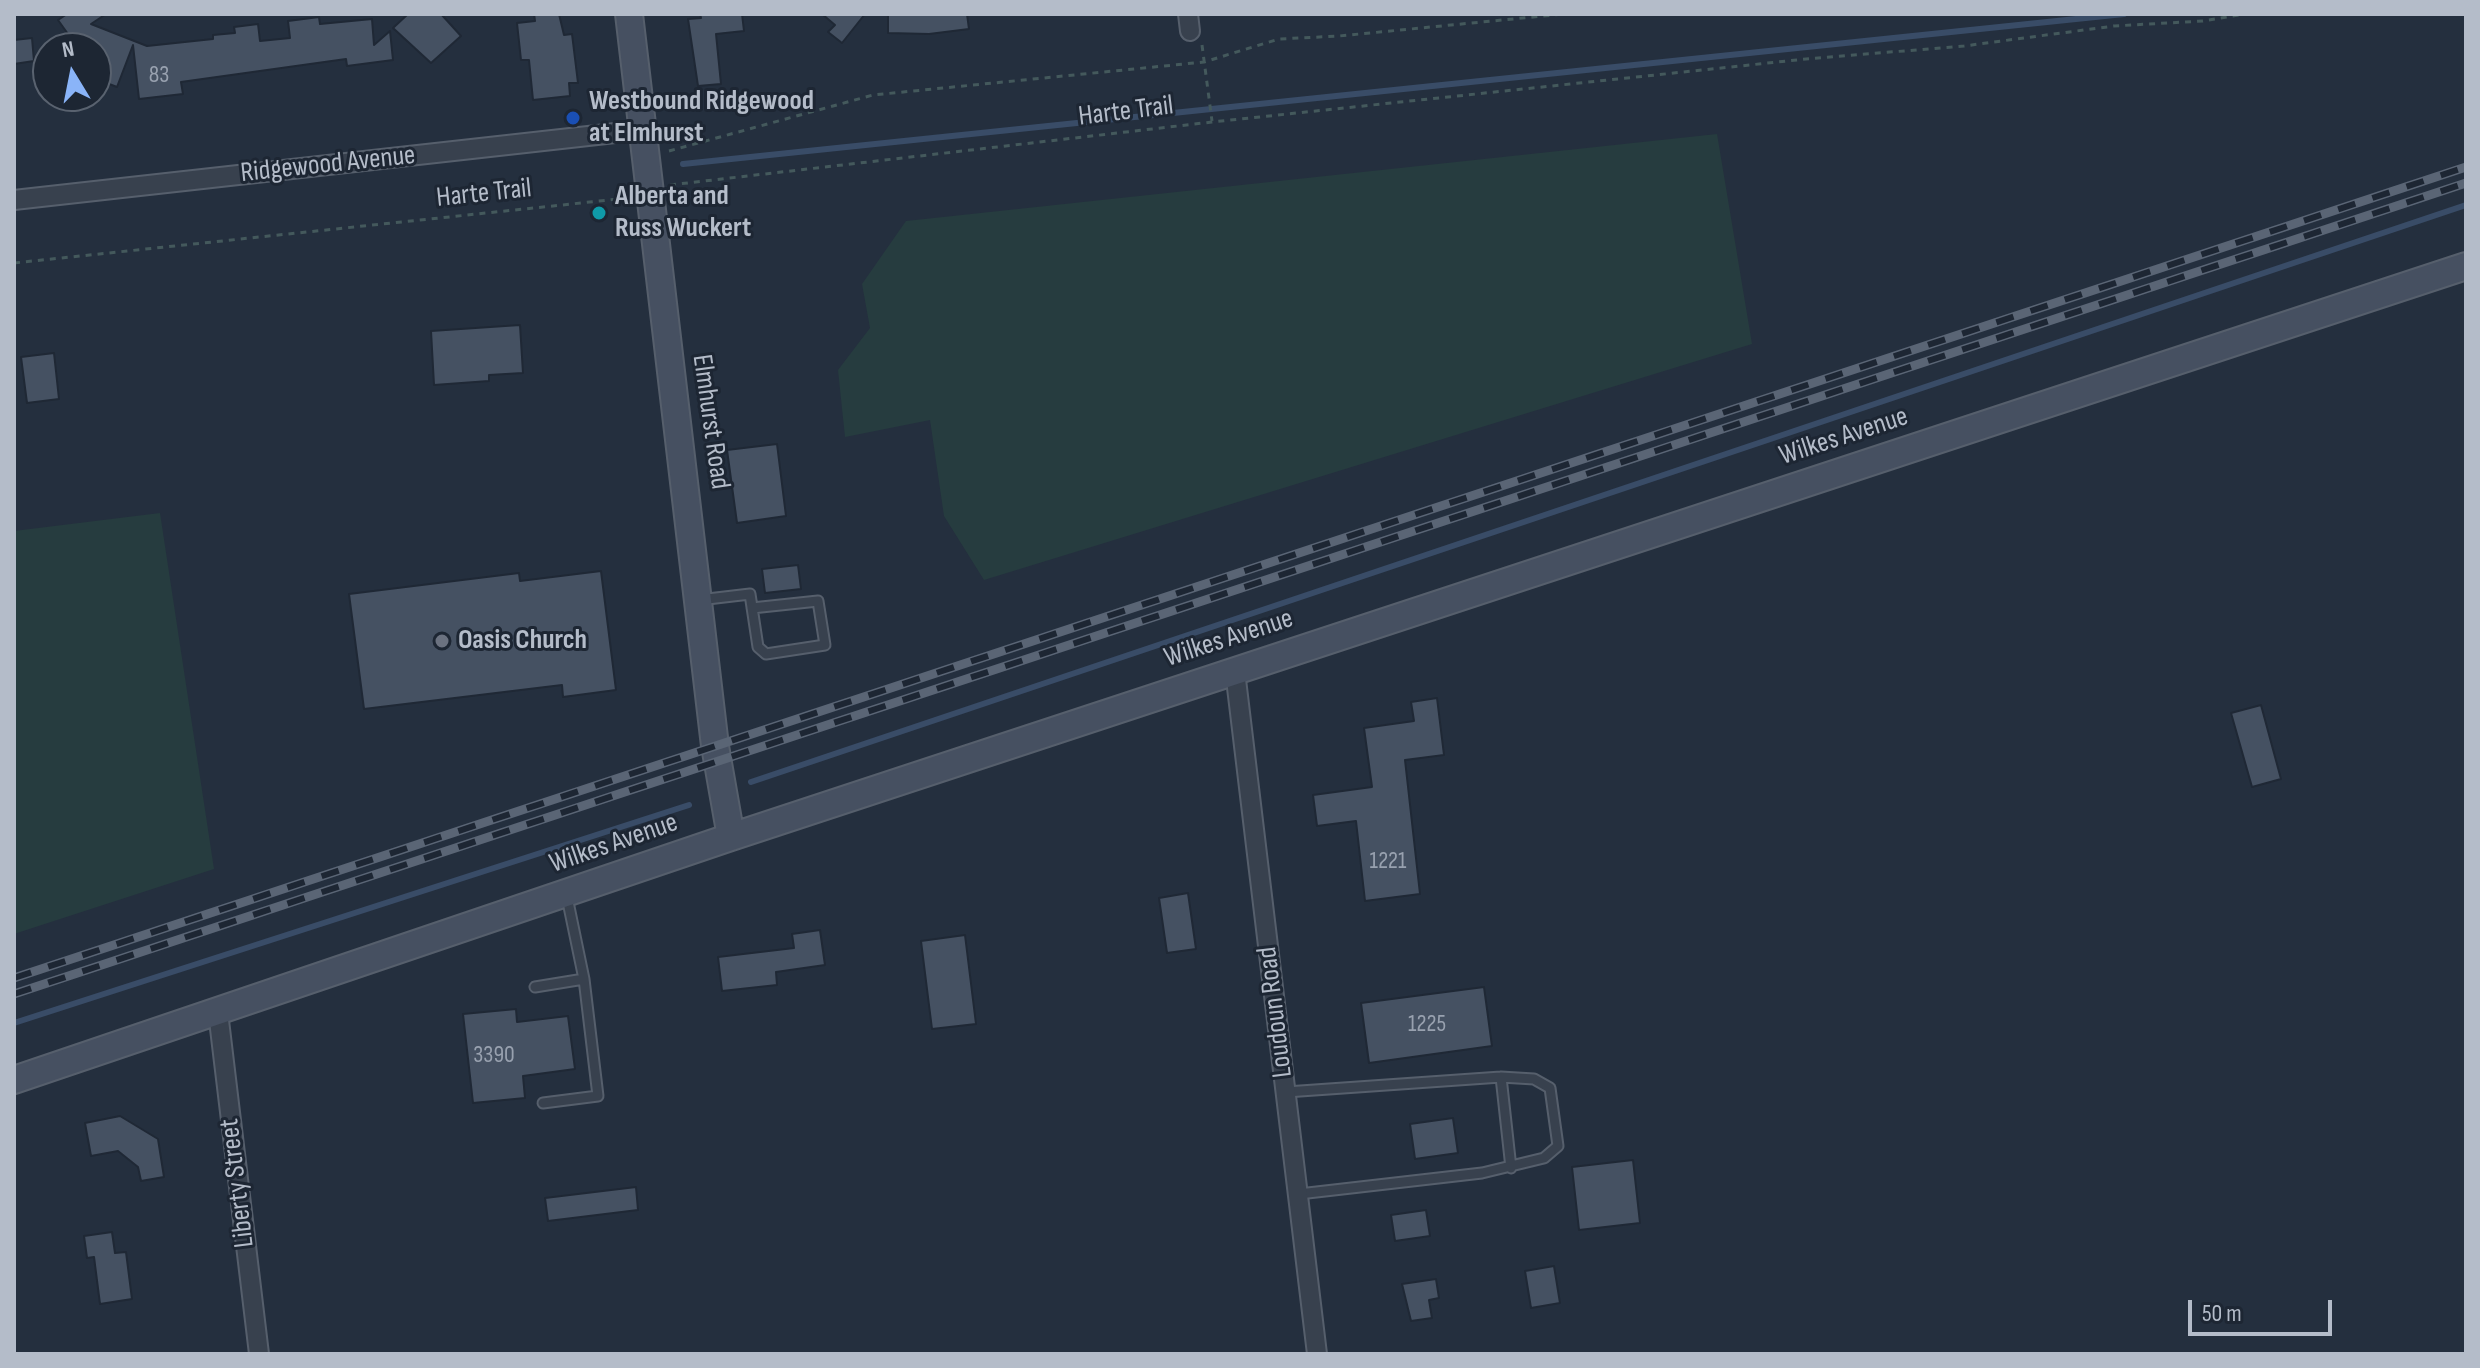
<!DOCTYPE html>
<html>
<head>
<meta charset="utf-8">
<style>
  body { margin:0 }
  #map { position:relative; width:2480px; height:1368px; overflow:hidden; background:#242f3e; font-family:"Sofia Sans Condensed",sans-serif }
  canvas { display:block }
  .frame { position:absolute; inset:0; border:16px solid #b4bcc9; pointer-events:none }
  .north { position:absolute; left:32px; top:32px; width:80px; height:80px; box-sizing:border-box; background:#1d2633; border:2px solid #59626f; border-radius:50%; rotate:350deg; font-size:22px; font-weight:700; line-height:32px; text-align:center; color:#b4bcc9 }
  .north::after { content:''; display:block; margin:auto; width:28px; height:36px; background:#8ab4f8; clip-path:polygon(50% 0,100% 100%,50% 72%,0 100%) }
  .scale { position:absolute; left:2188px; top:1300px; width:144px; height:36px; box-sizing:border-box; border:4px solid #b4bcc9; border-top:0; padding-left:10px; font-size:24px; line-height:28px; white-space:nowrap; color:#b4bcc9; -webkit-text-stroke:6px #1d2633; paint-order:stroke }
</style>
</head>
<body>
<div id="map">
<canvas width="2480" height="1368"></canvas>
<div class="frame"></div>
<div class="north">N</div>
<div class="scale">50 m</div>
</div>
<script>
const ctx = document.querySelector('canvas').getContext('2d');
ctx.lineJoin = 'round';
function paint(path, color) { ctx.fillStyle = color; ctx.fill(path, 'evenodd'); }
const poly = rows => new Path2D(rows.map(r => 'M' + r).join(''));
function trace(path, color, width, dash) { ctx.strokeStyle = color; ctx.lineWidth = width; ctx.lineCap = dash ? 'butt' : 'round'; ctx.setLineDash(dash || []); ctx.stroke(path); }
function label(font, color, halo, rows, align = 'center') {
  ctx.font = font + ' "Sofia Sans Condensed",sans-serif'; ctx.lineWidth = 6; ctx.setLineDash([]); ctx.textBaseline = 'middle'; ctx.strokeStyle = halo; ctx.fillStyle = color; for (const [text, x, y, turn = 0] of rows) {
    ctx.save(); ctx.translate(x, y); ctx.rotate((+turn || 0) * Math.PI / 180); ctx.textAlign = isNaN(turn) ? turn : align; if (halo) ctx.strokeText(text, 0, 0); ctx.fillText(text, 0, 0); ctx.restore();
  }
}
paint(poly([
  [1717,134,1752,344,984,580,944,516,930,420,845,437,838,370,870,328,862,284,906,221],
  [160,513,214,869,14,934,14,531]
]), '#263c3f');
trace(poly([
  [683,164,2124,14],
  [751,782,2466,205],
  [14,1023,689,805]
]), '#394c67', 6);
const building = poly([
  [67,14,106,14,91,24,147,46,213,39,213,35,235,33,234,27,258,24,260,41,290,38,288,21,319,17,320,24,372,19,374,45,390,31,393,60,347,66,346,59,181,82,183,94,139,99,133,45,117,87,96,79,96,48,78,48,58,20,67,14],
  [408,14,441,14,461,36,431,63,393,28,408,14],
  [534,14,559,14,564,35,572,34,578,83,569,83,570,96,533,100,529,60,521,60,517,23,535,21,534,14],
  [700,14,742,14,744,31,716,34,721,84,698,86,688,19,701,18,700,14],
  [822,14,865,14,842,43,828,32,835,25,822,14],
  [888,14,967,14,969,29,929,34,888,33,888,14],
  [32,38,34,61,14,64,14,40,32,38],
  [520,325,523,373,489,375,489,381,434,385,431,331,520,325],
  [54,353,59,399,27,403,21,357,54,353],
  [777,444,786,516,737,523,727,450,777,444],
  [798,565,801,589,765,593,762,569,798,565],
  [601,571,616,690,563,697,562,685,364,709,349,594,519,573,520,581,601,571],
  [1437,698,1444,755,1405,760,1420,894,1365,901,1356,821,1317,826,1313,795,1372,787,1364,728,1414,721,1411,702,1437,698],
  [2261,705,2281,779,2252,787,2231,713,2261,705],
  [1188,893,1196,949,1167,953,1159,898,1188,893],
  [820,930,825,965,776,972,777,985,722,991,718,957,794,948,792,934,820,930],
  [965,935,976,1024,932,1029,921,941,965,935],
  [1484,987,1492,1046,1369,1063,1361,1003,1484,987],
  [516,1009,517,1022,568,1016,575,1069,523,1076,525,1098,473,1103,463,1014,516,1009],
  [120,1116,158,1139,164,1177,141,1181,138,1167,118,1151,91,1156,85,1123,120,1116],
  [1453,1118,1458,1153,1415,1159,1410,1124,1453,1118],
  [1633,1160,1640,1223,1579,1230,1572,1167,1633,1160],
  [636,1187,638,1210,548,1221,545,1198,636,1187],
  [1426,1210,1430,1236,1395,1241,1391,1215,1426,1210],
  [112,1232,115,1253,126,1252,132,1299,100,1304,94,1257,87,1258,84,1236,112,1232],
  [1554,1266,1560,1303,1531,1308,1525,1271,1554,1266],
  [1436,1279,1439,1298,1429,1300,1432,1318,1411,1321,1402,1284,1436,1279]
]);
paint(building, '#455162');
trace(building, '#1f2835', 2);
const lane = poly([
  [699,600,750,594,758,647,766,654,825,645,818,601,752,608],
  [535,987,584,979],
  [1501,1077,1511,1168],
  [1286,1092,1501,1077,1534,1079,1550,1088,1558,1146,1544,1158,1482,1173,1299,1194],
  [543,1103,598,1096,584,979,567,897]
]);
const street = poly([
  [1188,14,1190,31],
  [14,200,642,130],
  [1235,671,1317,1354],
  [218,1012,259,1354]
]);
const secondary = poly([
  [629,14,715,746,731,837],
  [14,1080,731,837,2466,266]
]);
trace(lane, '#565f6c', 13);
trace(street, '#565f6c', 22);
trace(secondary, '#565f6c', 30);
trace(poly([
  [1202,45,1212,121],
  [669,151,873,95,1204,62,1279,39,1339,36,1564,14],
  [670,185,1212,122,1806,59,1964,46,2114,26,2203,21,2245,14],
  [14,263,628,198]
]), '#44595c', 3, [6, 6]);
trace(lane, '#38414e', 9);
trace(street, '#38414e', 18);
trace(secondary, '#465061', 26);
const rail = poly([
  [14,978,2466,167],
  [14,994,2466,183]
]);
trace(rail, '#5a6575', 9);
trace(rail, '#1d2633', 6, [18]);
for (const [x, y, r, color] of [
  [573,118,8,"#1a4fb4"],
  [599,213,8,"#0f9aa8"],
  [442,641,8,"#6b7280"]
]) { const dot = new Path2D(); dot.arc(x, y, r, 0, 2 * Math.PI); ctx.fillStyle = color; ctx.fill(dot); trace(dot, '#1d2633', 3); }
label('24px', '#98a1af', null, [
  ["83",159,76],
  ["1221",1388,862],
  ["1225",1427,1025],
  ["3390",494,1056]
]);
label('bold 28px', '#b4bcc9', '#1d2633', [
  ["Westbound Ridgewood",589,102],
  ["at Elmhurst",589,134],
  ["Alberta and",615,197],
  ["Russ Wuckert",615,229],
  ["Oasis Church",458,641]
], 'left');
label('28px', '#b4bcc9', '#1d2633', [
  ["Harte Trail",1126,112,-7],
  ["Ridgewood Avenue",328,165,-6],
  ["Harte Trail",484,194,-6],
  ["Elmhurst Road",710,422,82],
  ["Wilkes Avenue",1844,437,-18],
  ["Wilkes Avenue",1229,639,-18],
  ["Wilkes Avenue",614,844,-19],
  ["Loudoun Road",1276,1012,-97],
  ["Liberty Street",238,1183,-97]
]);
</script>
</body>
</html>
